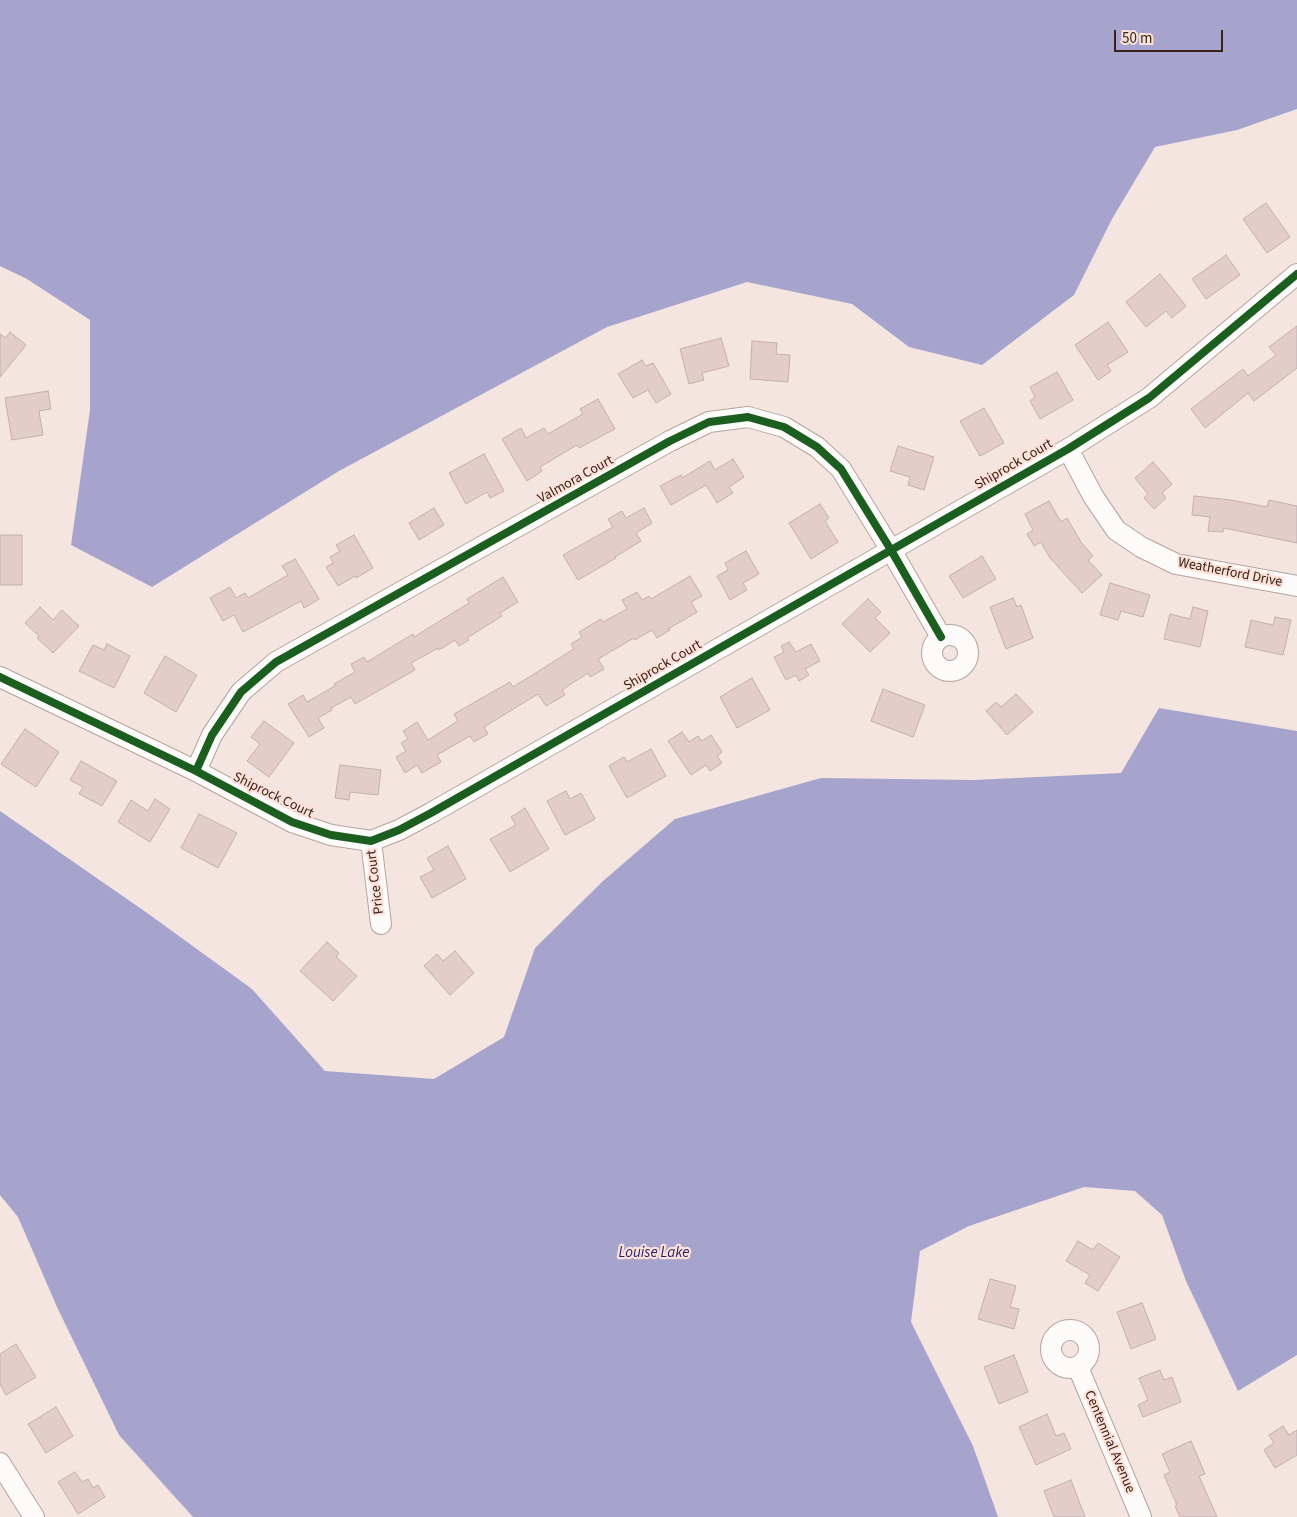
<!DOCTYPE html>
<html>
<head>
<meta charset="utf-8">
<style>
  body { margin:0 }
  #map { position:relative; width:1297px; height:1517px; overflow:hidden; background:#f4e5e0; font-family:"Source Sans 3",sans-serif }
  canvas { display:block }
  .scale { position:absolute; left:1114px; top:30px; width:109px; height:22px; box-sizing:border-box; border:2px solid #392118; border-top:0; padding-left:6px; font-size:15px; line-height:18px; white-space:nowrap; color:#392118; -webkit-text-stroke:4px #fce1d8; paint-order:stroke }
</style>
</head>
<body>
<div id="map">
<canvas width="1297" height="1517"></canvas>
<div class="scale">50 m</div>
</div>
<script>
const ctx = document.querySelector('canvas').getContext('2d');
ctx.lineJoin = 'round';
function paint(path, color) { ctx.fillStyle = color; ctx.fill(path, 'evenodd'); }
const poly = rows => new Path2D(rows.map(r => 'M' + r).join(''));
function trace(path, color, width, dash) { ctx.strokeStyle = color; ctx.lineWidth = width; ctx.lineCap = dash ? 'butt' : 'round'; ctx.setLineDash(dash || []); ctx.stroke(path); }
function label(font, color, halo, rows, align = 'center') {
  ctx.font = font + ' "Source Sans 3",sans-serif'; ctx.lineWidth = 4.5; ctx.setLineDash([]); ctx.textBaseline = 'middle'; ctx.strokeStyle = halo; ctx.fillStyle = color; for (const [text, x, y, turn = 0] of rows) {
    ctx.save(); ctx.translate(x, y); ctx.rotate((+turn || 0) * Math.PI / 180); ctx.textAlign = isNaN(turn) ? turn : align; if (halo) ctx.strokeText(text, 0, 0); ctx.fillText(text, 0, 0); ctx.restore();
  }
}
paint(poly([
  [0,0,1297,0,1297,109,1237,130,1155,147,1112,219,1074,295,982,365,909,347,852,304,747,282,607,327,339,471,152,587,71,545,90,410,90,320,27,279,0,266],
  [1159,708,1297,731,1297,1355,1238,1391,1186,1281,1162,1215,1135,1191,1084,1187,969,1226,920,1251,911,1322,973,1446,998,1517,193,1517,119,1435,57,1307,18,1217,0,1195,0,811,150,915,252,989,325,1071,434,1079,504,1037,535,948,603,881,675,819,821,778,974,780,1121,773]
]), '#a6a4cd');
const building = poly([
  [1266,203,1290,237,1267,253,1243,219,1266,203],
  [1226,255,1240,275,1206,299,1192,279,1226,255],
  [1160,274,1186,306,1172,318,1166,311,1146,327,1126,302,1160,274],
  [1108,322,1128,352,1107,365,1111,371,1098,380,1075,345,1108,322],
  [1297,326,1297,368,1254,401,1248,393,1205,428,1191,409,1243,369,1248,376,1276,355,1269,347,1297,326],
  [10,332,26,345,0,377,0,334,6,338,10,332],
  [721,338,729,366,702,373,704,380,689,384,680,349,721,338],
  [752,341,777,343,776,354,790,355,788,382,750,379,752,341],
  [642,360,646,366,653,363,671,394,656,403,648,390,633,398,618,374,642,360],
  [1057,372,1073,400,1040,419,1030,401,1035,397,1030,387,1057,372],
  [48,391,51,409,39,411,43,435,12,440,5,398,48,391],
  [598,399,615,429,579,448,577,445,540,467,542,471,527,481,502,439,521,428,526,438,544,428,548,434,583,414,580,409,598,399],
  [984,408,1004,443,980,456,960,421,984,408],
  [898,446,934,457,924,490,908,485,910,477,890,471,898,446],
  [484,454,504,491,490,498,487,492,466,504,449,473,484,454],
  [733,459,744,477,729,487,733,493,717,503,706,485,671,505,660,486,681,475,682,478,710,461,715,470,733,459],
  [1153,462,1172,484,1162,493,1166,498,1154,509,1144,498,1148,494,1135,478,1153,462],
  [1194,496,1231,500,1267,507,1269,500,1297,506,1297,543,1224,528,1223,532,1208,531,1210,517,1192,515,1194,496],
  [1049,501,1061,522,1067,518,1081,542,1093,556,1088,560,1102,575,1082,593,1050,558,1041,542,1034,546,1027,534,1033,530,1025,514,1049,501],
  [820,504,829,518,825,521,838,542,811,559,789,523,820,504],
  [434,508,444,525,419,540,409,523,434,508],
  [644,508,652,523,636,533,641,541,615,557,616,558,578,580,563,555,613,527,608,519,622,511,626,518,644,508],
  [0,535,22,535,22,585,0,585,0,535],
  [354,535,373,568,356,578,355,576,338,586,326,567,333,563,330,557,340,551,336,545,354,535],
  [746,551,759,574,743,583,747,590,730,600,717,576,728,570,725,563,746,551],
  [982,556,996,579,963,598,949,576,982,556],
  [295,559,319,599,304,608,301,601,243,632,234,615,223,621,210,598,230,587,236,598,245,593,248,598,288,575,282,566,295,559],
  [690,576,702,596,691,602,697,612,668,629,670,630,657,638,652,630,635,640,634,638,598,659,604,669,590,677,588,673,562,690,565,695,546,706,538,694,484,727,488,734,474,742,470,736,437,755,441,762,422,773,417,765,405,773,396,757,406,751,401,743,408,739,403,731,417,722,428,740,458,721,454,714,510,682,513,687,574,649,571,644,582,637,579,632,601,619,603,622,627,609,622,600,637,592,642,600,649,596,651,599,690,576],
  [503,577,518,602,500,613,502,616,467,638,469,640,459,646,455,640,439,650,438,648,411,663,415,670,355,704,351,697,331,708,332,710,318,718,324,728,309,737,288,704,303,695,307,702,335,686,334,684,355,672,351,664,364,657,367,662,413,634,414,637,469,603,467,599,503,577],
  [1110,583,1150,595,1143,617,1121,611,1118,620,1100,615,1110,583],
  [1013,598,1017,607,1021,605,1033,638,1006,649,990,607,1013,598],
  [868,599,881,612,875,618,890,633,870,652,842,624,868,599],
  [40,607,53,620,62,610,79,626,53,653,37,638,39,636,25,623,40,607],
  [1193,607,1208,611,1200,647,1164,639,1170,614,1190,619,1193,607],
  [1275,617,1291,620,1283,655,1245,647,1251,620,1273,625,1275,617],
  [789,642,796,652,811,644,820,661,805,669,809,675,799,681,796,675,786,680,774,657,784,652,781,646,789,642],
  [107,644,130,656,114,688,79,671,93,645,104,650,107,644],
  [165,656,197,675,176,712,144,693,165,656],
  [752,678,770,710,737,728,720,697,752,678],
  [883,689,925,705,913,737,871,721,883,689],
  [1016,694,1033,712,1007,735,986,711,996,702,1001,707,1016,694],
  [264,721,294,743,269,777,247,761,260,744,251,737,264,721],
  [25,729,59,752,36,787,1,764,25,729],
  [682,732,689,742,698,736,702,741,711,735,722,752,717,756,722,763,710,771,706,765,691,775,668,741,682,732],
  [651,749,666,776,627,798,609,766,624,757,627,762,651,749],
  [81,761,117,781,102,806,79,794,83,787,70,780,81,761],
  [340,765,381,770,378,795,350,792,349,800,335,798,340,765],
  [566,791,570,799,581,793,595,819,565,835,547,801,566,791],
  [155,799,170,809,150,842,118,822,131,800,148,811,155,799],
  [525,808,549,849,510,872,490,839,516,825,511,817,525,808],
  [199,814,237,833,218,868,181,848,199,814],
  [448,846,466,879,432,898,420,877,434,870,427,858,448,846],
  [327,942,339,953,336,957,357,976,333,1001,300,971,327,942],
  [455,951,474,973,450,995,424,966,437,954,443,961,455,951],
  [1078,1241,1093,1250,1098,1243,1120,1257,1098,1291,1085,1283,1090,1275,1066,1261,1078,1241],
  [990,1279,1016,1286,1010,1307,1019,1309,1014,1329,978,1319,990,1279],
  [1142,1303,1156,1339,1131,1349,1117,1312,1142,1303],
  [16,1344,36,1377,6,1395,0,1384,0,1354,16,1344],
  [1014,1355,1028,1392,999,1404,984,1367,1014,1355],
  [1160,1370,1164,1380,1172,1377,1181,1402,1143,1417,1138,1405,1148,1400,1139,1378,1160,1370],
  [56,1407,73,1436,46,1453,28,1424,56,1407],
  [1047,1414,1056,1436,1064,1433,1071,1449,1036,1465,1019,1427,1047,1414],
  [1283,1426,1289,1435,1297,1430,1297,1455,1275,1468,1264,1450,1274,1443,1269,1435,1283,1426],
  [1191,1441,1205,1474,1199,1476,1217,1517,1180,1517,1175,1506,1177,1505,1164,1475,1170,1472,1162,1454,1191,1441],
  [75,1472,82,1482,88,1479,93,1488,98,1485,105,1497,78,1514,58,1482,75,1472],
  [1071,1480,1085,1517,1054,1517,1044,1491,1071,1480]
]);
paint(building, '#e2cdcb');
trace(building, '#c2afad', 1);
const minor = poly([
  [1068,449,1093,496,1116,530,1141,547,1176,564,1297,586],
  '932 653a18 18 0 1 1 36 0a18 18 0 1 1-36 0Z',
  [0,677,196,771,292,822,331,835,371,841,399,830,431,813,1068,449,1149,398,1297,274],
  [196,771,212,735,241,692,276,662,670,441,709,422,748,417,784,427,817,447,841,469,891,550,941,637],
  [371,841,381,924],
  '1051 1349a19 19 0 1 1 38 0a19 19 0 1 1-38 0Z',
  [1078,1367,1141,1517],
  [0,1463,34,1517]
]);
trace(minor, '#b5a39d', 22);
trace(minor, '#fdfbfa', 20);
trace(poly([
  [0,677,196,771,292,822,331,835,371,841,399,830,431,813,1068,449,1149,398,1297,274],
  [196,771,212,735,241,692,276,662,670,441,709,422,748,417,784,427,817,447,841,469,891,550,941,637]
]), '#1b5e20', 8);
label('14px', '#392118', '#fce1d8', [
  ["Shiprock Court",1014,465,-30],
  ["Valmora Court",576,480,-29],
  ["Weatherford Drive",1230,573,11],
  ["Shiprock Court",663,666,-30],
  ["Shiprock Court",273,796,26],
  ["Price Court",376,882,-97],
  ["Centennial Avenue",1109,1442,67]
]);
label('italic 15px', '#251e65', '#fce1d8', [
  ["Louise Lake",654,1254]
]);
</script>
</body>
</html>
